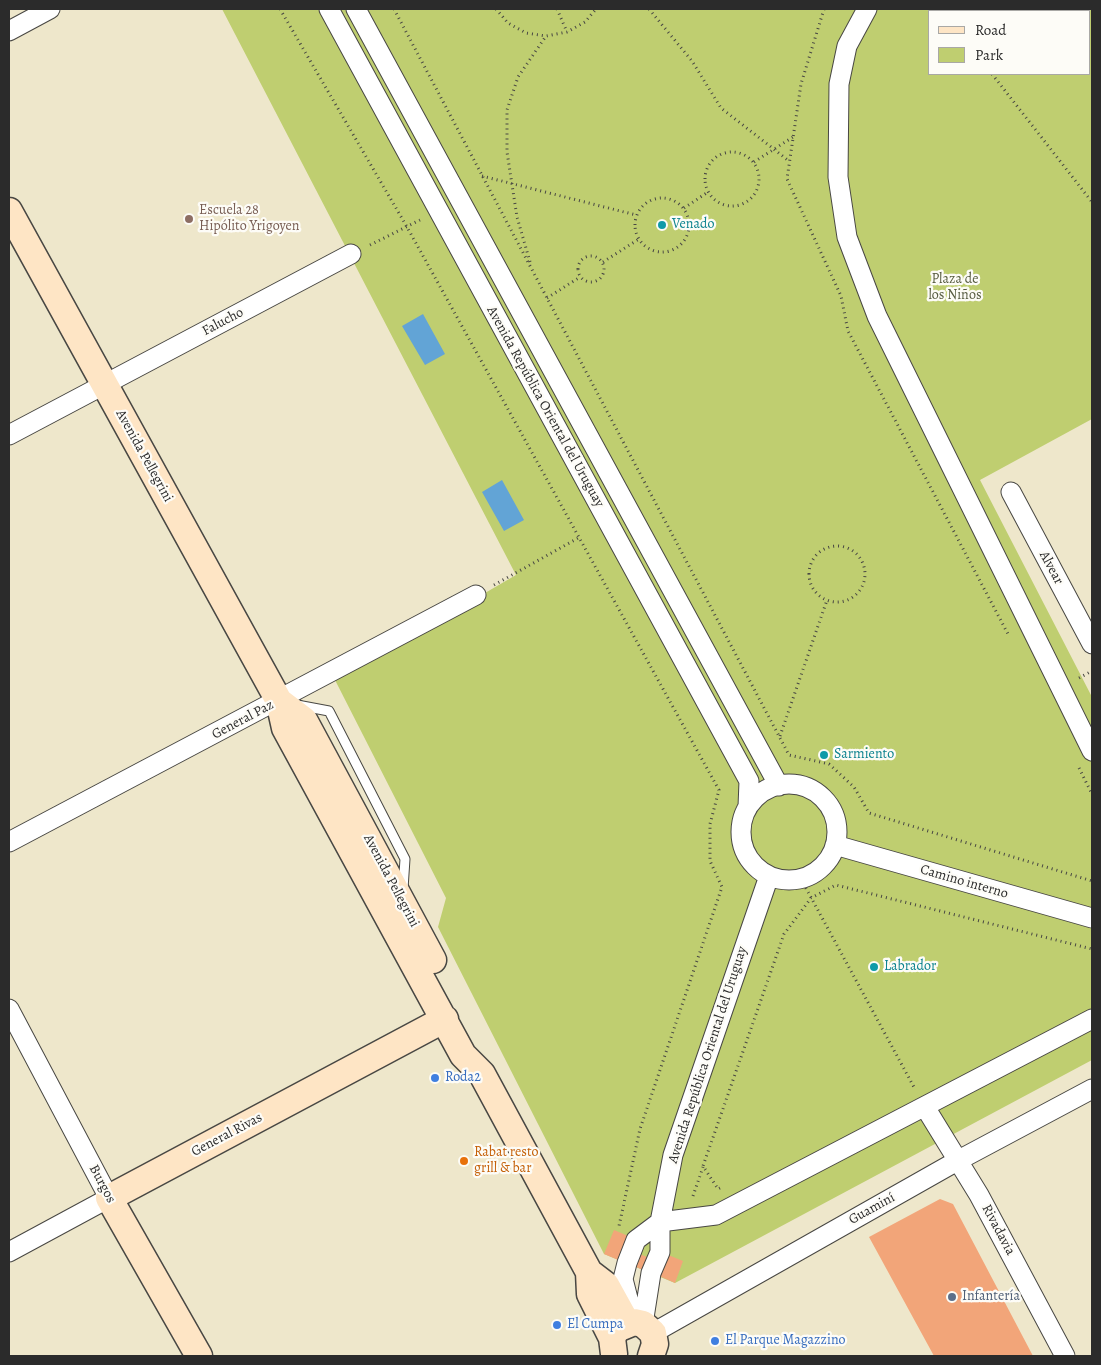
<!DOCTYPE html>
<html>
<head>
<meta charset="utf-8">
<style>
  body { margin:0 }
  #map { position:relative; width:1101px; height:1365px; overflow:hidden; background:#eee7cb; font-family:Alegreya,serif }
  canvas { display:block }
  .frame { position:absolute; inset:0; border:10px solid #2b2b2b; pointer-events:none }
  .legend { position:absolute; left:928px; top:10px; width:162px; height:65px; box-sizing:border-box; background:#fdfcf7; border:1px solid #a9a8a5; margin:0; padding:6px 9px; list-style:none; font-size:15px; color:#2b2b2b }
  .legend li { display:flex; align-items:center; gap:10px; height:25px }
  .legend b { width:25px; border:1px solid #a9a8a5 }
</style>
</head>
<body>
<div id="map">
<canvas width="1101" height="1365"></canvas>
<div class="frame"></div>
<ul class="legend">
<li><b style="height:6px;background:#fee5c5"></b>Road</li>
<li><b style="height:14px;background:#bfce70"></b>Park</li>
</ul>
</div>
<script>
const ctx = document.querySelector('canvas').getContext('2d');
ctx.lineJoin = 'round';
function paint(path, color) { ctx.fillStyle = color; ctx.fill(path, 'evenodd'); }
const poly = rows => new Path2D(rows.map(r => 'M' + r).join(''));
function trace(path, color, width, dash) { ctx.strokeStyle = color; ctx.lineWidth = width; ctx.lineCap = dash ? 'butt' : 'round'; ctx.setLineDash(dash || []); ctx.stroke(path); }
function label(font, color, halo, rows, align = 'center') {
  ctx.font = font + ' Alegreya,serif'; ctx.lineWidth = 4.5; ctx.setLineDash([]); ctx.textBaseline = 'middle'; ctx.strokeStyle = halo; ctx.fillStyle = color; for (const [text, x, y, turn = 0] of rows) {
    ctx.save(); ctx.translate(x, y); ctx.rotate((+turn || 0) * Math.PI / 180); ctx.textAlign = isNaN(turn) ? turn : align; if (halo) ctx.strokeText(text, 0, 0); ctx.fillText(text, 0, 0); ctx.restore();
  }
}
paint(poly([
  [222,9,1092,9,1092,419,980,480,1092,697,1092,1060,675,1283,604,1254,438,927,446,898,335,680,516,575],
  [930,11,1090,11,1090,74,930,74]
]), '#bfce70');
paint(poly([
  [423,314,445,354,425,365,402,326],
  [502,480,524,520,504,531,482,492]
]), '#62a4d6');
paint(poly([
  [940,1199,953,1204,1033,1356,934,1356,869,1237],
  [614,1230,633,1238,623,1262,604,1254],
  [639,1254,650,1258,645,1271,634,1266],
  [666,1254,683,1261,675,1283,657,1275]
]), '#f2a579');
const service = poly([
  [297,705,329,711,405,859,403,889]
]);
const minor = poly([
  [329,9,749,781,748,807],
  [356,9,779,786],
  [867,9,847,46,839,84,838,177,847,237,877,316,1092,751],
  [9,31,50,9],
  [9,435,351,254],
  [1011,492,1092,644],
  '741 832a48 48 0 1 1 96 0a48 48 0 1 1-96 0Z',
  [9,842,476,595],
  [835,845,1092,918],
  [9,1009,109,1198,9,1252],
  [925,1107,979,1195,1065,1356],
  [634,1322,623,1279,627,1263,636,1240,660,1222,716,1215,1092,1019],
  [643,1324,651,1273,660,1252,660,1222,673,1155,769,876],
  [653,1333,957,1161,1092,1089]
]);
const secondary = poly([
  [9,211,279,701,285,728,463,1055,482,1074,589,1272,590,1294,612,1338],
  [279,701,304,720,433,960],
  [589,1272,606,1285,627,1323],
  [614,1354,612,1338,617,1329,634,1322,643,1324,653,1333,655,1344,651,1356],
  [199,1356,109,1198,445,1019]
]);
trace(service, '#484743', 11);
trace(minor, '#484743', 21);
trace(secondary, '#484743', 29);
trace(poly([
  [280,9,407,227,719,790,710,824,710,861,722,887,640,1129,619,1226],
  [394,9,789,755,829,764,854,787,869,813,1092,881],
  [496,9,508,23,526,33,546,36,567,32,585,22,596,9],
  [557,9,567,32],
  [649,9,692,61,721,108,789,161],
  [824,9,801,84,787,179,841,296,848,331,1008,634],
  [941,9,943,11],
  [992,74,1092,202],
  '705 179a27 27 0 1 1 54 0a27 27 0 1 1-54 0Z',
  [754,162,793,137],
  [482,176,636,215],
  '635 225a27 27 0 1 1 54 0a27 27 0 1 1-54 0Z',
  [684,208,708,192],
  [370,245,420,220],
  '578 269a13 13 0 1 1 26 0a13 13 0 1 1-26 0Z',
  [530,262,517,217,507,152,507,110,518,77,546,36],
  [603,262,639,239],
  [547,298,580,277],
  '809 574a28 28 0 1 1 56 0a28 28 0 1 1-56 0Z',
  [494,585,580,537],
  [1079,678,1092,671],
  [780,736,827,600],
  [1079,768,1092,794],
  [801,879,915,1089],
  [720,1188,718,1189,703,1166,784,934,811,898,836,885,1092,949],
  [693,1196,703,1167]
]), '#484743', 3, [1, 4]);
trace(service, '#fff', 9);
trace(minor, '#fff', 19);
trace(secondary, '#fee5c5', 26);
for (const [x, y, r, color] of [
  [189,219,5,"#8d6e63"],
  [662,225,5,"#0f9aa8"],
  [824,755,5,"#0f9aa8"],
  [874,967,5,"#0f9aa8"],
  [435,1078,5,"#3f7fe0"],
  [464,1161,5,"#e8710a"],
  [952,1297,5,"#5c6f8a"],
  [557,1325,5,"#3f7fe0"],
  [715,1341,5,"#3f7fe0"]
]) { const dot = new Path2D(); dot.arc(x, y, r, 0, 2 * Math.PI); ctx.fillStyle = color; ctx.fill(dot); trace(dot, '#fdfcf7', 2); }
label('14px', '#785e54', '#fdfcf7', [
  ["Escuela 28",199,211],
  ["Hipólito Yrigoyen",199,227]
], 'left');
label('14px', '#0d838f', '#fdfcf7', [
  ["Venado",672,225],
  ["Sarmiento",834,755],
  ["Labrador",884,967]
], 'left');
label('14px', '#575c40', '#fdfcf7', [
  ["Plaza de",955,280],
  ["los Niños",955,296]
]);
label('14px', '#2b2b2b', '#fdfcf7', [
  ["Falucho",223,322,-28],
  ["Avenida República Oriental del Uruguay",545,407,61],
  ["Avenida Pellegrini",144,456,61],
  ["Alvear",1051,568,62],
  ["General Paz",243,720,-28],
  ["Avenida Pellegrini",391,881,62],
  ["Camino interno",964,882,16],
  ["Avenida República Oriental del Uruguay",708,1055,-72],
  ["General Rivas",227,1135,-28],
  ["Burgos",102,1184,62],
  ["Guaminí",872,1209,-29],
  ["Rivadavia",998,1230,62]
]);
label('14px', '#366cbe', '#fdfcf7', [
  ["Roda2",445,1078],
  ["El Cumpa",567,1325],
  ["El Parque Magazzino",725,1341]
], 'left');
label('14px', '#c56008', '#fdfcf7', [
  ["Rabat resto",474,1153],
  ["grill & bar",474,1169]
], 'left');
label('14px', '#4e5e75', '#fdfcf7', [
  ["Infantería",962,1297]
], 'left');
</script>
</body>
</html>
